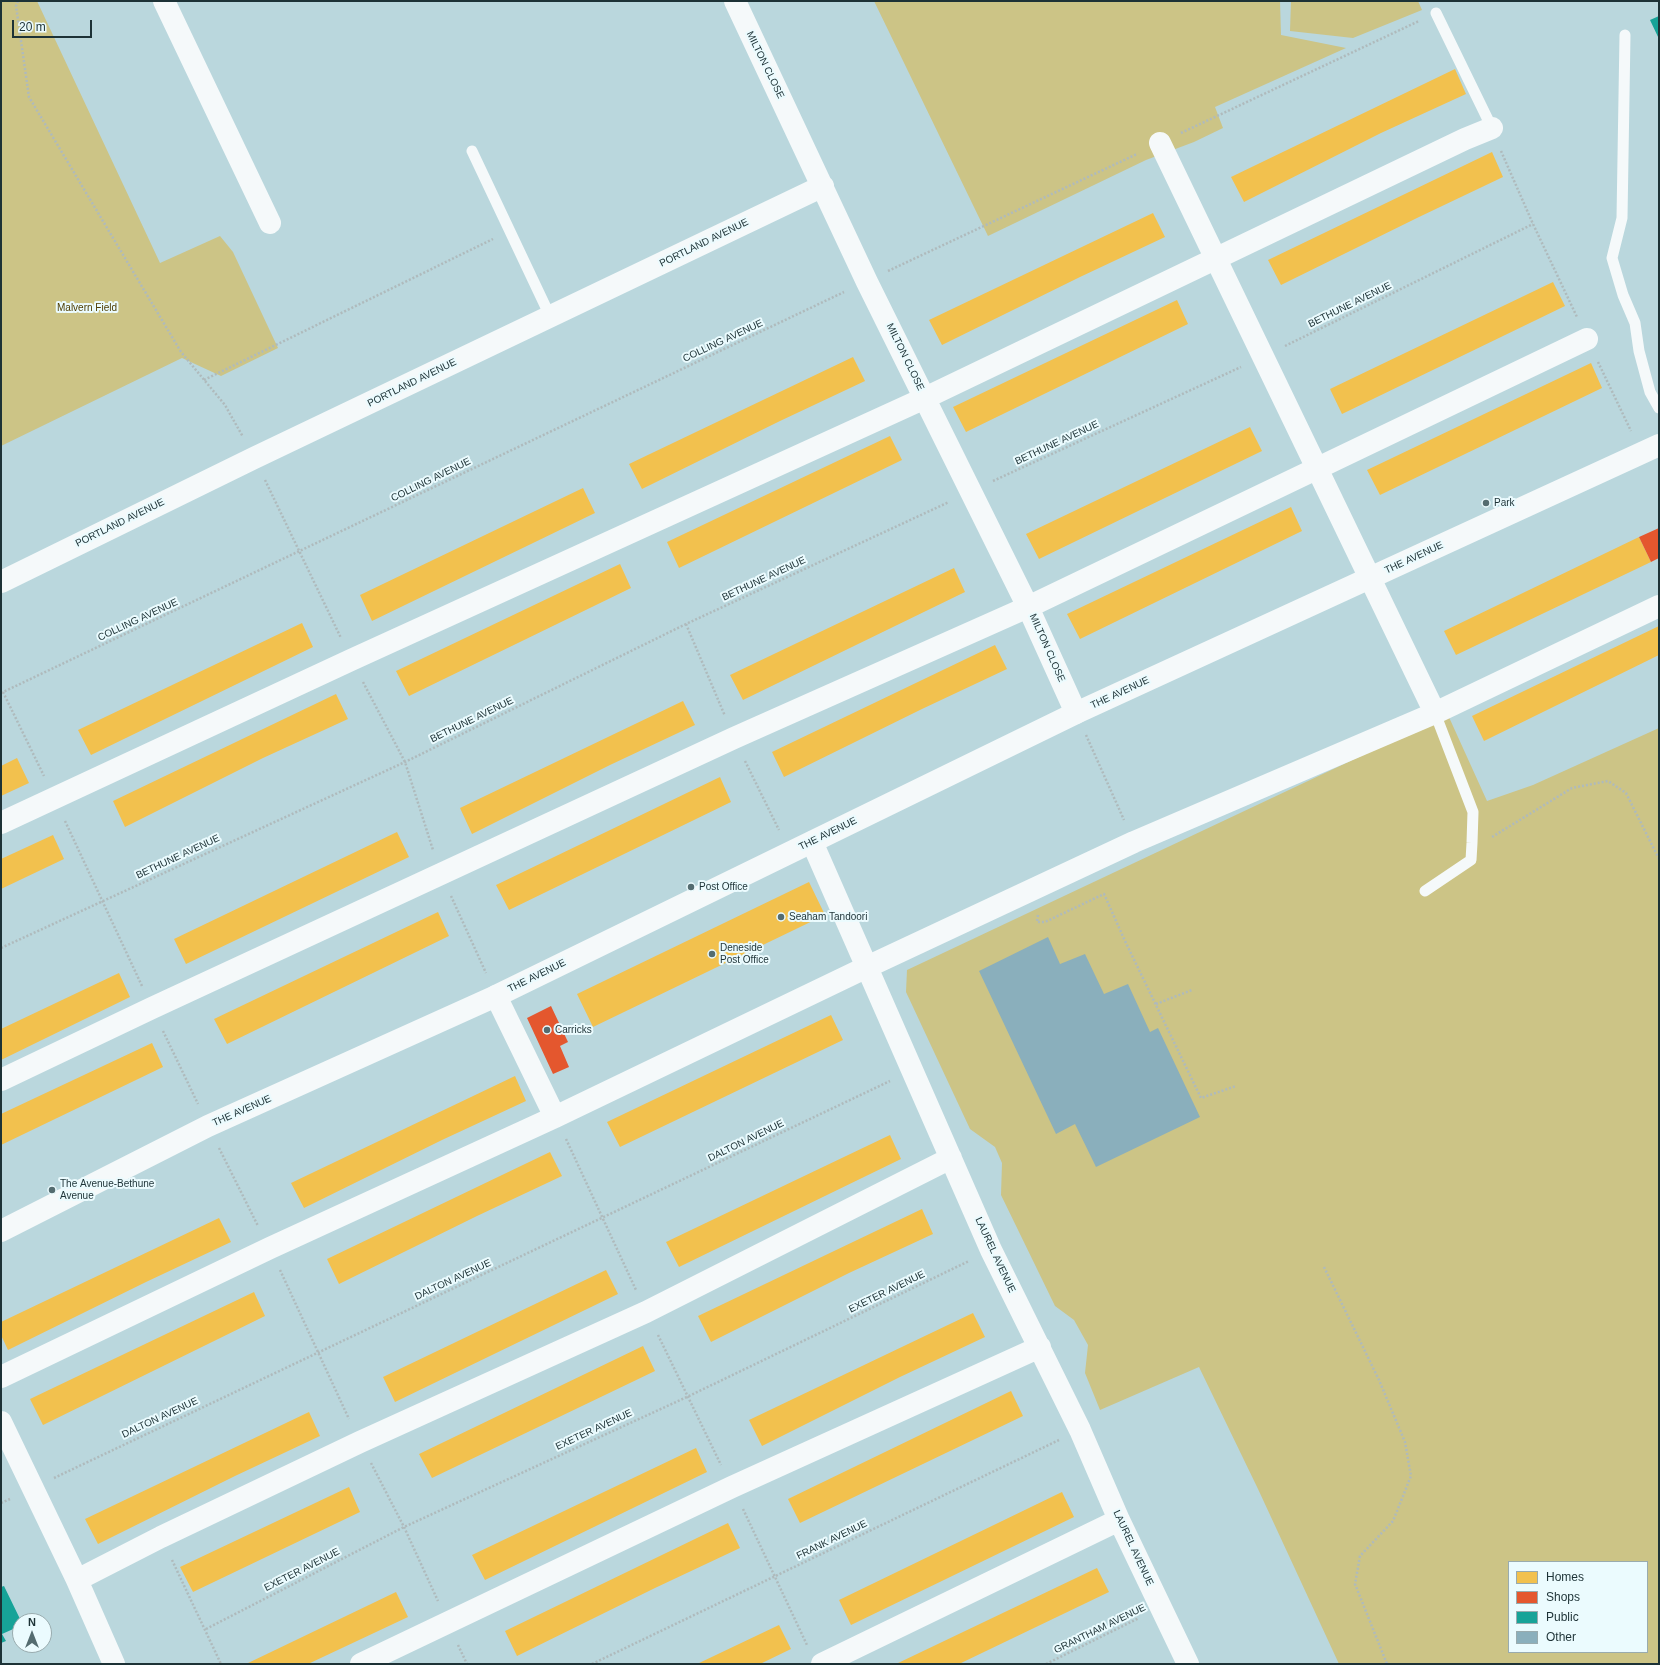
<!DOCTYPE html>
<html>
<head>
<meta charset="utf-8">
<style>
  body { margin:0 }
  #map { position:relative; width:1660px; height:1665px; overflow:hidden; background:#bad7dd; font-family:Arial,sans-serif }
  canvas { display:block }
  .frame { position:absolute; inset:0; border:2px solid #1d3236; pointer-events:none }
  .legend { position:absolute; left:1508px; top:1561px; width:140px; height:92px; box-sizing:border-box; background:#ebfbfe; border:1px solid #99abae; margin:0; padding:5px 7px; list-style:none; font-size:12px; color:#1d3236 }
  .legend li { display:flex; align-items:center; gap:8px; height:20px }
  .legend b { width:20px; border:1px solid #99abae }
  .north { position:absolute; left:12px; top:1613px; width:40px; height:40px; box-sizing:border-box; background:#ebfbfe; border:1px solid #99abae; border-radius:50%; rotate:0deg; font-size:11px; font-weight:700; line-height:16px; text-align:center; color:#1d3236 }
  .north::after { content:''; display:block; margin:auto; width:14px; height:18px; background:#546c70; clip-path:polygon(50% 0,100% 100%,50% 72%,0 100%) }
  .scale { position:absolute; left:12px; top:20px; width:80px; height:18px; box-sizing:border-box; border:2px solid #1d3236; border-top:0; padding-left:5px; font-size:12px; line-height:14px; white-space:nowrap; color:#1d3236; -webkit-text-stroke:3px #ebfbfe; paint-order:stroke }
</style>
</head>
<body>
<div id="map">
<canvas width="1660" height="1665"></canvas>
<div class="frame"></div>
<ul class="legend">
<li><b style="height:11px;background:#f2c14e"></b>Homes</li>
<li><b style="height:11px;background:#e4572e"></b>Shops</li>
<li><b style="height:11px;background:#17a398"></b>Public</li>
<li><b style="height:11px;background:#8aafbc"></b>Other</li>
</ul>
<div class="north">N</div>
<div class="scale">20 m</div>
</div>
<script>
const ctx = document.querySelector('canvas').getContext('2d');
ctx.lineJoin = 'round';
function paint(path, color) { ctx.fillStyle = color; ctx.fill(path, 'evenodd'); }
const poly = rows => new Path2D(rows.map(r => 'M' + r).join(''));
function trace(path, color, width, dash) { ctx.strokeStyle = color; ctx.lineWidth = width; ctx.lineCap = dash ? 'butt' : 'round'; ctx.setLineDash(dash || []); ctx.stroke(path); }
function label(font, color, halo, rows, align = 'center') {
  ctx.font = font + ' Arial,sans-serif'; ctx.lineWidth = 4; ctx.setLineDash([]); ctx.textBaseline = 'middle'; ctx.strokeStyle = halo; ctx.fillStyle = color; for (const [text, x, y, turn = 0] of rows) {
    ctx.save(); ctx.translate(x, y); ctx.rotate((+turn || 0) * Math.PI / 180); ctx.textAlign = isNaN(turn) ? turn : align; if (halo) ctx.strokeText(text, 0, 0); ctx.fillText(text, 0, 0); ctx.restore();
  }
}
paint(poly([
  [1,1,37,1,160,263,220,236,233,252,278,348,221,376,182,358,1,446],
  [874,1,1280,1,1281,35,1346,48,1215,107,1223,128,1194,142,1146,160,988,236],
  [1291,1,1418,1,1422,10,1353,38,1290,31],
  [1448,715,1487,801,1533,785,1659,728,1659,1664,1339,1664,1258,1489,1199,1367,1100,1410,1085,1373,1088,1345,1074,1320,1055,1306,1001,1195,1002,1163,995,1147,970,1129,906,992,907,970],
  [1509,1562,1647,1562,1647,1652,1509,1652]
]), '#ccc486');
paint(poly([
  [1455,69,1466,94,1381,133,1244,202,1231,177],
  [1492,152,1503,177,1419,217,1281,285,1268,260],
  [1153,213,1165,237,1080,277,942,345,929,320],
  [1553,282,1565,306,1342,414,1330,389],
  [1177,300,1188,324,966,432,953,407],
  [853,357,865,381,780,421,642,489,629,464],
  [1591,363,1602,388,1380,495,1367,470],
  [1250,427,1262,451,1039,559,1026,534],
  [890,436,902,460,679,568,667,542],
  [583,488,595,513,372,621,360,595],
  [1291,507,1302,531,1080,639,1067,614],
  [1639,537,1651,562,1456,655,1444,631],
  [620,564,631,588,409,696,396,671],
  [954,568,965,592,743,700,730,675],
  [302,623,313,647,91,755,78,730],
  [1659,626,1659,655,1484,741,1472,716],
  [995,645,1007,669,922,709,784,777,772,752],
  [336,694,348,719,263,758,125,827,113,801],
  [683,701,695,725,610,765,472,834,460,808],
  [17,758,29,783,1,796,1,766],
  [720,777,731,802,509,910,496,885],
  [397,832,409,857,186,964,174,939],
  [53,835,64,859,1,889,1,859],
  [809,882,825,915,593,1027,577,994],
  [438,912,449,936,227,1044,214,1019],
  [119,973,130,997,1,1060,1,1029],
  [831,1015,843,1040,620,1147,607,1122],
  [152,1043,163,1067,1,1145,1,1114],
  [515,1076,526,1101,442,1140,304,1208,291,1183],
  [890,1135,901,1159,679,1267,666,1242],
  [550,1152,562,1176,477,1216,339,1284,327,1259],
  [922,1209,933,1234,849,1273,711,1342,698,1316],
  [219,1218,231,1242,146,1282,8,1350,1,1335,1,1322],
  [606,1270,618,1294,395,1402,383,1377],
  [254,1292,265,1316,43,1425,30,1399],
  [973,1313,985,1337,900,1377,762,1446,749,1420],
  [643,1346,655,1371,432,1478,419,1454],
  [1011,1391,1023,1416,800,1523,788,1499],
  [309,1412,320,1436,235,1476,98,1544,85,1519],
  [696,1448,707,1472,485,1580,472,1555],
  [349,1487,360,1512,193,1592,180,1567],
  [1062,1492,1074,1517,851,1625,839,1600],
  [728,1523,740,1548,655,1588,517,1656,505,1631],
  [1097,1568,1109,1592,959,1664,896,1664],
  [396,1592,408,1617,308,1664,246,1664],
  [779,1625,791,1649,760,1664,697,1664]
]), '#f2c14e');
paint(poly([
  [1659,528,1659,558,1651,562,1639,537],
  [551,1006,568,1042,560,1046,569,1067,553,1074,527,1018]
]), '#e4572e');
paint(poly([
  [1659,16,1659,39,1650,20],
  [4,1586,21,1621,20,1626,2,1634,6,1641,1,1643,1,1587]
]), '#17a398');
paint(poly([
  [1048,937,1060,964,1085,954,1104,994,1128,984,1150,1032,1158,1028,1200,1117,1096,1167,1075,1124,1056,1134,979,971]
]), '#8aafbc');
trace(poly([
  [18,1,16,6,29,97,181,352,225,405,243,437],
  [1181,133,1419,21],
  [1501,151,1533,224,1577,317],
  [888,271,1137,154],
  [1285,346,1533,224],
  [1598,362,1631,431],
  [204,380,493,239],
  [265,480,341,638],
  [993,481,1241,367],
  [686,624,725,716],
  [363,682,405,762,433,850],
  [3,692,44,776],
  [1,693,844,292],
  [1086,735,1124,820],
  [745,761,779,830],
  [65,821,142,986],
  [1492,837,1572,788,1608,781,1626,793,1659,859],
  [451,896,486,973],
  [1038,915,1037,922,1045,922,1104,894,1125,941,1201,1098,1236,1086],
  [1,948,405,762,686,624,949,502],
  [1156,1004,1192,990],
  [163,1031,198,1104],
  [566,1139,636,1290],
  [219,1148,258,1226],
  [1324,1267,1379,1380,1405,1442,1411,1476,1393,1521,1360,1556,1355,1584,1387,1664],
  [280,1270,349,1419],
  [658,1335,721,1465],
  [371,1463,404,1527,438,1601],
  [54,1478,890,1081],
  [1,1503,10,1499],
  [743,1509,807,1645],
  [172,1560,221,1664],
  [206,1629,404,1527,689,1396,969,1261],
  [458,1645,467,1664],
  [592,1664,1059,1440],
  [1046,1664,1139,1618]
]), '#afbabc', 2.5, [2, 2]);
trace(poly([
  [1436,13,1492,128],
  [1625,35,1622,218,1612,258,1623,295,1635,323,1639,351,1650,392,1659,408],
  [472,151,550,316],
  [1425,891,1471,860,1472,843,1473,812,1435,713]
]), '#f5f9fa', 11);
trace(poly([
  [164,1,270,223],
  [735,1,867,282,1028,607,1076,713],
  [1160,143,1435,713],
  [1,582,254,458,823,186],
  [1,823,351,660,925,398,1465,139,1492,128],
  [812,842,991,1250,1080,1430,1119,1520,1188,1664],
  [496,996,555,1117],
  [1,1080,152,1008,734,738,1028,607,1587,339],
  [1,1377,270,1248,555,1117,867,967,1134,842,1435,713,1659,606],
  [1,1422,77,1580,114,1664],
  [77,1580,161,1537,360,1442,646,1312,951,1158],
  [361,1664,732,1487,1040,1347],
  [822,1664,1119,1520]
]), '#f5f9fa', 22);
trace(poly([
  [1,1231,208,1126,496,996,1076,713,1659,445]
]), '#f5f9fa', 22);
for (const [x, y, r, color] of [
  [1486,503,4,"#546c70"],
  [691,887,4,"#546c70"],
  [781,917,4,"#546c70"],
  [712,954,4,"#546c70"],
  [547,1030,4,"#546c70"],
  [52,1190,4,"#546c70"]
]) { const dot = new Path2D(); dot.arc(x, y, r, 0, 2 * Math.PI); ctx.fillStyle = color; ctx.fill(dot); trace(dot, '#ebfbfe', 1.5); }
label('10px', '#1d3236', '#ebfbfe', [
  ["MILTON CLOSE",765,65,64],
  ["PORTLAND AVENUE",704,243,-26],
  ["BETHUNE AVENUE",1350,305,-26],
  ["COLLING AVENUE",723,341,-25],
  ["MILTON CLOSE",905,357,64],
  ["PORTLAND AVENUE",412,383,-26],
  ["BETHUNE AVENUE",1057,443,-25],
  ["COLLING AVENUE",431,480,-26],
  ["PORTLAND AVENUE",120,523,-26],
  ["THE AVENUE",1414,558,-25],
  ["BETHUNE AVENUE",764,579,-25],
  ["COLLING AVENUE",138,620,-25],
  ["MILTON CLOSE",1047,648,66],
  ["THE AVENUE",1120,693,-25],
  ["BETHUNE AVENUE",472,720,-26],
  ["THE AVENUE",828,834,-26],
  ["BETHUNE AVENUE",178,857,-25],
  ["THE AVENUE",537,976,-26],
  ["THE AVENUE",242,1111,-24],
  ["DALTON AVENUE",746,1141,-26],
  ["LAUREL AVENUE",995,1255,65],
  ["DALTON AVENUE",453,1280,-25],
  ["EXETER AVENUE",887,1292,-26],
  ["DALTON AVENUE",160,1418,-25],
  ["EXETER AVENUE",594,1430,-25],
  ["FRANK AVENUE",832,1540,-26],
  ["LAUREL AVENUE",1133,1548,65],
  ["EXETER AVENUE",302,1570,-27],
  ["GRANTHAM AVENUE",1100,1629,-26]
]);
label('10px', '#4d3c00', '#ebfbfe', [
  ["Malvern Field",87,308]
]);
label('10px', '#1d3236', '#ebfbfe', [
  ["Park",1494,503],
  ["Post Office",699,887],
  ["Seaham Tandoori",789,917],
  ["Deneside",720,948],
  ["Post Office",720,960],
  ["Carricks",555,1030],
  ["The Avenue-Bethune",60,1184],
  ["Avenue",60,1196]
], 'left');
</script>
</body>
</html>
